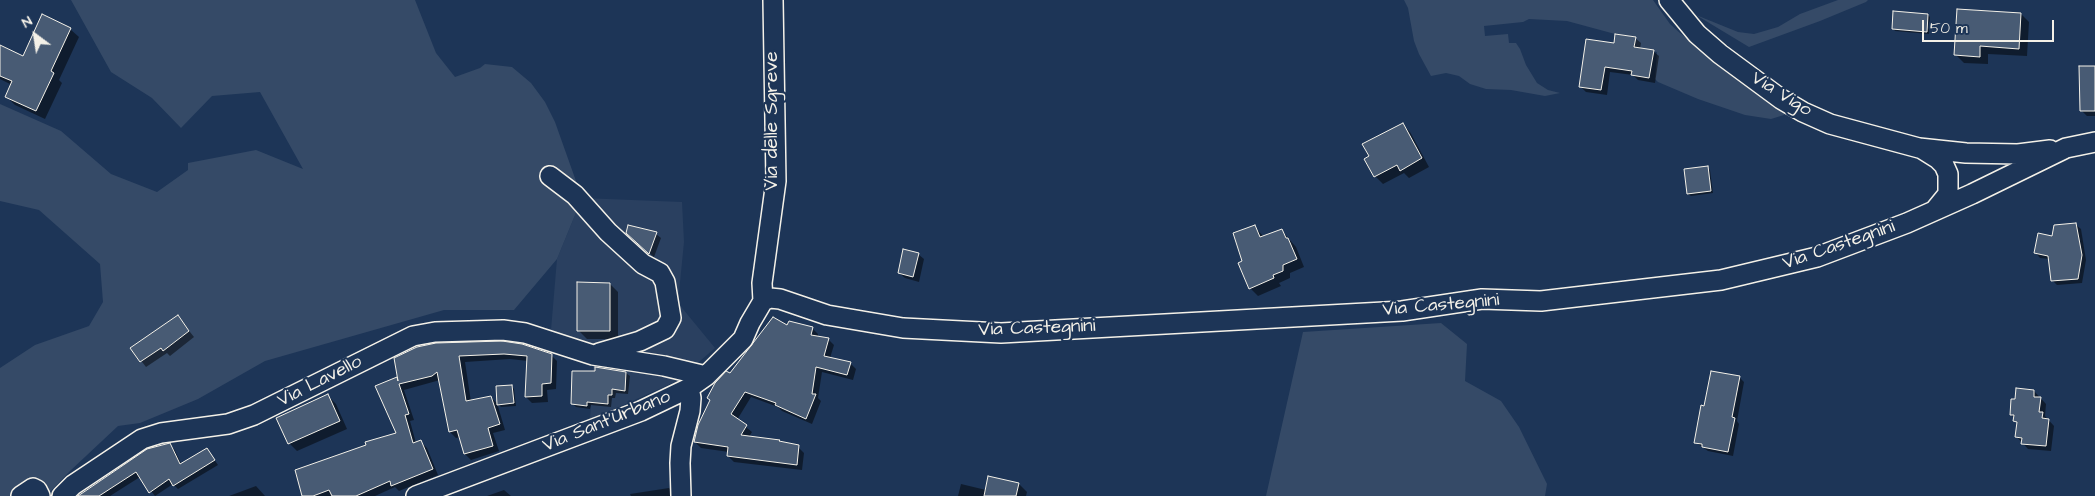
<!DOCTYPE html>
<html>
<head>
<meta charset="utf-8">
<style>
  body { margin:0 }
  #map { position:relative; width:2095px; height:496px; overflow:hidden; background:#1d3557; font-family:"Architects Daughter",sans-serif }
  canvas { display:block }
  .north { position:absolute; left:10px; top:10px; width:50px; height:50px; -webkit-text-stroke:4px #1d3557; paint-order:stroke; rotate:329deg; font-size:14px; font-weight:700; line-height:20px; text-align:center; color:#f4f1e8 }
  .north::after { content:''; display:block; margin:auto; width:18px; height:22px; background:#f4f1e8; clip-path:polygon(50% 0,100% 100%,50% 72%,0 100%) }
  .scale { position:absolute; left:1922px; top:20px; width:132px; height:22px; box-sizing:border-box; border:2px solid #f4f1e8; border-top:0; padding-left:6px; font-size:15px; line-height:18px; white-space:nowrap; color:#f4f1e8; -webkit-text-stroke:4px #1d3557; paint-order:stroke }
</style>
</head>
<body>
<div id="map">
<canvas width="2095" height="496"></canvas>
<div class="north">N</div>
<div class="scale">50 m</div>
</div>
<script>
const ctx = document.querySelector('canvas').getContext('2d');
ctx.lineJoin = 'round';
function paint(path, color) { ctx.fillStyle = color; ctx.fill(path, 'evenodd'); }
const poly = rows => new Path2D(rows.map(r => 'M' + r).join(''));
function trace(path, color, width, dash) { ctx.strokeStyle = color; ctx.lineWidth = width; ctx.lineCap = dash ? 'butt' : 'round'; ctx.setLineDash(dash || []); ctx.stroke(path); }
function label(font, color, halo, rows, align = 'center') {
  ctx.font = font + ' "Architects Daughter",sans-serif'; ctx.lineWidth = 4.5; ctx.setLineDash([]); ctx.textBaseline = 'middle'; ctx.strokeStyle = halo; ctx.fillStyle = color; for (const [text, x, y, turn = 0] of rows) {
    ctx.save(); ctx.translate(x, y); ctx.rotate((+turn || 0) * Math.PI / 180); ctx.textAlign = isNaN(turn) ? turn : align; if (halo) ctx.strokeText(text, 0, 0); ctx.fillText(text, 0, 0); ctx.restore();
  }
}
paint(poly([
  [582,198,682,202,684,242,678,303,715,348,677,381,590,420,594,349,551,330,557,259]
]), '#2a4060');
paint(poly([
  [71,0,415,0,436,53,455,77,480,68,485,64,512,67,531,83,545,102,555,122,582,198,557,259,514,310,444,310,265,361,198,399,140,423,118,426,70,471,46,496,0,496,0,368,35,345,89,326,103,302,100,264,39,210,0,201,0,104,61,131,111,174,157,192,188,170,188,163,256,150,303,169,260,92,212,96,181,128,152,98,111,72],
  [1404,0,1653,0,1670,24,1680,33,1785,113,1784,115,1771,119,1745,115,1698,99,1658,82,1655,79,1657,52,1634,47,1636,37,1615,34,1567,21,1529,19,1523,22,1484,26,1485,36,1508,34,1509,43,1516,43,1520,49,1526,65,1537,83,1548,90,1560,93,1545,96,1511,90,1486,89,1470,84,1459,76,1446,73,1431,76,1419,54,1414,41,1408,8],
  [1838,0,1868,0,1866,2,1820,21,1749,47,1696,15,1738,32,1754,34,1778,27,1800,14],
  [1441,323,1467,344,1465,381,1501,401,1519,427,1547,484,1545,496,1266,496,1303,332]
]), '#354a67');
paint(poly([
  [2021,14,2029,22,2027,56,1988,54,1988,64,1964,63,1956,55],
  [1928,15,1930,17,1929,34,1895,31,1893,28],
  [70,29,79,37,59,80,62,83,45,119,15,105,6,96,12,85,0,79,0,47,23,58],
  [1635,38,1641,43,1640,49,1653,51,1659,56,1655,83,1638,80,1633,75,1610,72,1607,95,1586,92,1580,86,1615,44],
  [2095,67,2095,116,2087,116,2082,111],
  [1402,124,1410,132,1429,167,1409,178,1404,173,1383,184,1375,176],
  [1707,167,1710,170,1713,193,1691,196,1688,194],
  [2076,225,2081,229,2086,260,2082,283,2057,285,2053,281,2050,259,2040,258,2036,253,2053,237],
  [1254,226,1264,237,1282,231,1296,247,1304,267,1290,273,1290,278,1279,283,1281,286,1258,296,1250,288,1244,262],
  [656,234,661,238,654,257,632,238],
  [918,254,924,259,919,282,905,278,899,273],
  [610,284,618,292,618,339,587,339,579,331],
  [178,317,194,337,170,356,167,353,146,367,132,349],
  [787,326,812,328,818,334,818,337,828,339,834,345,830,358,850,363,856,369,853,380,822,372,818,398,821,401,812,424,782,411,778,407,751,397,737,420,752,432,749,437,779,441,798,447,804,453,802,470,734,462,728,456,729,452,701,448,695,442,730,375],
  [417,348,551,355,557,361,556,389,547,390,548,402,532,403,526,397,528,361,510,359,465,362,471,402,490,397,497,403,505,430,493,433,499,451,471,460,465,454,460,437,456,438,450,432,440,380,404,390,414,420,410,421,416,443,421,442,427,448,438,475,399,491,395,487,375,496,303,496,398,433,396,379,399,382],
  [626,373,630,376,628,394,616,393,615,398,612,398,611,407,591,405,590,409,576,407,572,403],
  [1739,377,1744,382,1737,421,1739,424,1733,456,1708,451,1695,442,1705,407],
  [512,386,514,389,516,406,501,407,498,404],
  [2034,391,2046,404,2045,416,2054,426,2051,451,2028,449,2016,436,2018,424,2011,414],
  [328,396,336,404,347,429,297,451,289,443],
  [169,445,174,449,182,465,207,449,218,465,178,489,173,484,155,496,140,477,110,496,80,496],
  [961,484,986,490,1019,484,1027,492,1026,496,958,496],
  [256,486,265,496,229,496],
  [669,488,676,496,631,496,630,494],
  [504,490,511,496,487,496]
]), '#0007');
const building = poly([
  [1957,9,2021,13,2019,49,1980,46,1980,57,1954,55,1957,9],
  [1893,11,1928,14,1927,32,1892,29,1893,11],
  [42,14,71,28,51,71,54,73,36,111,5,97,12,81,0,76,0,45,23,56,42,14],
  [1615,34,1636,37,1634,47,1654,50,1649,78,1631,75,1632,71,1605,67,1601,90,1579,87,1586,39,1614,43,1615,34],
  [2079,66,2095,66,2095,111,2080,111,2079,66],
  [1403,123,1422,158,1400,171,1397,165,1374,177,1364,159,1369,156,1362,144,1403,123],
  [1708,166,1711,191,1687,194,1684,169,1708,166],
  [2076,223,2082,255,2078,279,2051,281,2048,256,2034,253,2038,233,2052,236,2054,225,2076,223],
  [628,225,657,232,649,254,626,233,628,225],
  [1255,225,1260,237,1282,229,1286,238,1288,238,1297,259,1283,265,1283,271,1273,275,1274,278,1249,289,1238,263,1242,261,1233,233,1255,225],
  [903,249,919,253,913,277,898,273,903,249],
  [577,282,610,283,610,331,577,331,577,282],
  [178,315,189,331,163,351,161,348,140,362,130,348,178,315],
  [773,317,787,325,789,321,813,327,811,335,829,338,824,356,851,362,847,375,816,367,812,394,816,394,806,419,775,405,776,403,745,392,731,414,747,425,741,435,780,440,779,441,799,445,797,465,727,456,728,447,694,442,698,425,710,400,707,398,715,383,726,371,730,373,773,317],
  [502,341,522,344,552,354,551,383,542,384,542,396,525,397,527,356,504,354,459,356,466,401,491,396,500,424,488,428,493,446,464,454,457,430,449,432,437,372,432,376,399,384,409,414,405,415,413,443,421,440,433,469,391,486,390,481,356,496,332,496,329,490,313,496,302,496,295,470,366,445,365,442,396,433,375,386,397,377,398,381,394,358,417,347,436,343,502,341],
  [595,367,626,372,625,391,612,389,612,395,608,395,608,404,587,402,587,406,571,404,572,371,595,371,595,367],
  [1711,371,1740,376,1732,417,1735,418,1728,452,1702,447,1702,444,1694,443,1701,405,1704,406,1711,371],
  [512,385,514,403,497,405,496,386,512,385],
  [2016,388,2034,390,2034,397,2041,397,2039,412,2043,412,2042,418,2049,419,2046,446,2021,444,2022,438,2015,437,2017,422,2013,421,2014,415,2010,415,2011,399,2015,399,2016,388],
  [328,394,340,421,288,444,276,418,328,394],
  [170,443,180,464,207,448,215,460,173,486,169,479,149,493,136,472,99,496,78,496,147,449,170,443],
  [988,476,1019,483,1016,496,984,496,988,476]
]);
paint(building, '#485b74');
trace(building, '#f4f1e8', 1);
const minor = poly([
  [1669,0,1697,34,1720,54,1781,99,1803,112,1830,124,1919,148,1966,153,2018,154,2050,150],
  [1922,149,1938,159,1944,165,1948,174,1948,194,1935,210],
  [550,176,575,195,608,232,643,264,660,273,665,282,671,318,665,329,640,341,599,353],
  [763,301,770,298,780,299,827,315,903,328,1001,333,1402,311,1482,299,1541,301,1721,280,1817,257,1907,223,1972,194,2066,148,2095,142],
  [763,301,762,283,776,181,773,0],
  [21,496,33,488,37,490,40,496],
  [62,496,73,485,142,439,161,433,228,424,254,415,413,336,435,332,503,330,525,333,593,355,664,366,706,376],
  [416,496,641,411,689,388,706,376,743,339,750,323,763,301],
  [681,496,680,463,681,446,690,411,691,398,689,388]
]);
trace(minor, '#f4f1e8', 22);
trace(minor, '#1d3557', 19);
label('19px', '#f4f1e8', '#1d3557', [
  ["Via Vigo",1781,95,32],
  ["Via delle Sgreve",773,121,-90],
  ["Via Castegnini",1839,246,-19],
  ["Via Castegnini",1441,306,-5],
  ["Via Castegnini",1037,329,-2],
  ["Via Lavello",320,382,-27],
  ["Via Sant'Urbano",607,422,-22]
]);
</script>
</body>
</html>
